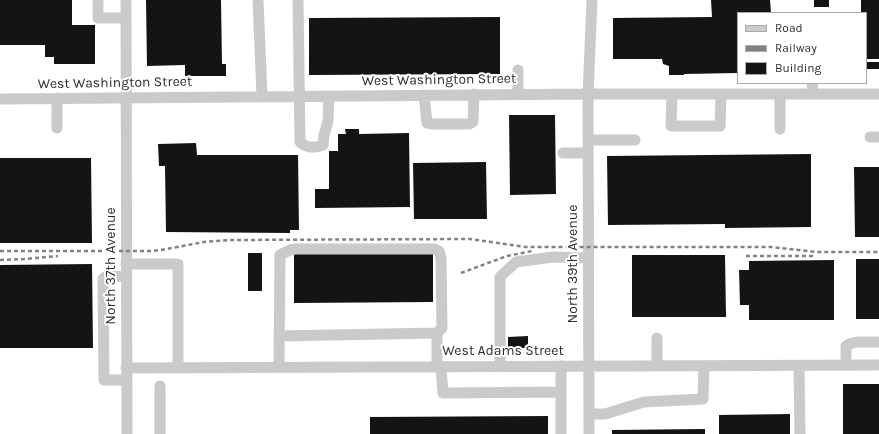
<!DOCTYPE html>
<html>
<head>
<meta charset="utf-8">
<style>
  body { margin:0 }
  #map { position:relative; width:879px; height:434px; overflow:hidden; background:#fff; font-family:Karla,sans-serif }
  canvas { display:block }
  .legend { position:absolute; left:737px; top:12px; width:130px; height:72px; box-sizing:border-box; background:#fff; border:1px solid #ababab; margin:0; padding:5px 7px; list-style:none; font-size:12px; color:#2d2d2d }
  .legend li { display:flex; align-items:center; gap:8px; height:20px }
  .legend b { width:20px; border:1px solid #ababab }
</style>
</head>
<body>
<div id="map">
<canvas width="879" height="434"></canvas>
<ul class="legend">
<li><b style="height:5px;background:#cacaca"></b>Road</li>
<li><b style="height:5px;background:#828282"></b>Railway</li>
<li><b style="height:11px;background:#141414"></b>Building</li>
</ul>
</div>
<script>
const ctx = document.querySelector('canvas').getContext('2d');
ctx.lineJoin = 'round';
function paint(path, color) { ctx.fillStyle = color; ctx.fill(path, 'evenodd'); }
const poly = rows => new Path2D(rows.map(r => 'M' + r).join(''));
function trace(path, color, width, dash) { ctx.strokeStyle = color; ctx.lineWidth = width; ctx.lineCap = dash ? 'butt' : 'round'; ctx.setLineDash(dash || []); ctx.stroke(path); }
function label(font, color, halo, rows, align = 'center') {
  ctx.font = font + ' Karla,sans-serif'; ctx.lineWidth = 4; ctx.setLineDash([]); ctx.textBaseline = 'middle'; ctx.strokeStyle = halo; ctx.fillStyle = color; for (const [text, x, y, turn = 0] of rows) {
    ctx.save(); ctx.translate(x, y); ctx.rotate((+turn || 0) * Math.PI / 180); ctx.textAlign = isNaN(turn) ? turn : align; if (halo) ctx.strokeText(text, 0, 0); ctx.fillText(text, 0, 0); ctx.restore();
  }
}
paint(poly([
  [0,0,72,0,72,25,95,25,95,64,54,64,54,57,45,57,45,45,0,45],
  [146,0,221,0,222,64,226,64,226,76,185,76,185,65,147,66],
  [711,0,770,0,771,13,738,13,738,73,684,74,684,75,669,75,669,66,663,64,662,59,613,59,613,18,712,17],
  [814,0,829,0,829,7,814,7],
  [861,0,879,0,879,59,866,59,866,13,861,13],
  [500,17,500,74,309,75,309,18],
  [866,62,879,62,879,69,866,69],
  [509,115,555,115,556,194,510,195],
  [345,129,359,129,359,134,409,133,410,207,315,208,315,189,329,189,329,151,338,151,338,134,346,134],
  [196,143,197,155,298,155,299,230,290,230,290,233,166,232,165,166,159,166,158,144],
  [811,154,811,227,725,228,725,224,608,225,607,156],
  [0,158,91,158,92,243,0,243],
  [486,162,487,219,414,219,413,163],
  [854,167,879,167,879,237,855,237],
  [248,253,262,253,262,291,248,291],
  [294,253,433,253,433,302,294,303],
  [632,255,725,255,726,317,632,317],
  [856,259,879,259,879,319,856,319],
  [834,260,834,320,749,320,749,305,740,305,739,270,749,270,749,261],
  [92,264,93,348,0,348,0,265],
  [528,336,528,348,508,348,508,337],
  [843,384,879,384,879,434,843,434],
  [790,414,790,434,719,434,719,415],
  [548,416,548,434,370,434,370,417],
  [705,429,705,434,612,434,612,430]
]), '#141414');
trace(poly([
  [98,0,98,18,126,18],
  [126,0,127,434],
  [258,0,262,96],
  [298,0,300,142,304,145,309,147,316,147,320,146,323,145,324,135,328,121,329,96],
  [518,70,518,94],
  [812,83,813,94],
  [672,94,671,126,720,126,721,94],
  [780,94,780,129],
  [424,95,427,123,432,124,469,124,473,122,474,94],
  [57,98,57,128],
  [0,99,588,94,879,94],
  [870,137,879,137],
  [588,140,635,140],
  [563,153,588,153],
  [126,264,178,264,178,368],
  [279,336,437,333],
  [657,338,657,366],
  [846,365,846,346,849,344,857,342,879,342],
  [799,366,800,434],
  [279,367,280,255,290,250,295,249,434,249,439,251,441,258,442,328,437,333,437,367],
  [441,367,443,393,561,392,561,366],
  [500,367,500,277,516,262,553,257,588,258],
  [126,368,879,365],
  [104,380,103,279,105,277,126,276],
  [107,380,126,380],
  [561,392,561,434],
  [589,414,605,414,644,402,703,399,704,366],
  [160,434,160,386],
  [589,434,588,94,592,0]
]), '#cacaca', 11);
trace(poly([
  [0,251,152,251,161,250,204,242,230,240,470,239,526,247,771,247,816,252,879,252],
  [746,256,816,256],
  [0,260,25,259,58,256],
  [461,273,507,256,532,251]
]), '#828282', 2.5, [4, 3]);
label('14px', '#2d2d2d', '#fff', [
  ["West Washington Street",439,80,-1],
  ["West Washington Street",115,83,-1],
  ["North 39th Avenue",573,264,-90],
  ["North 37th Avenue",111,266,-90],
  ["West Adams Street",503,351]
]);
</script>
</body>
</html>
